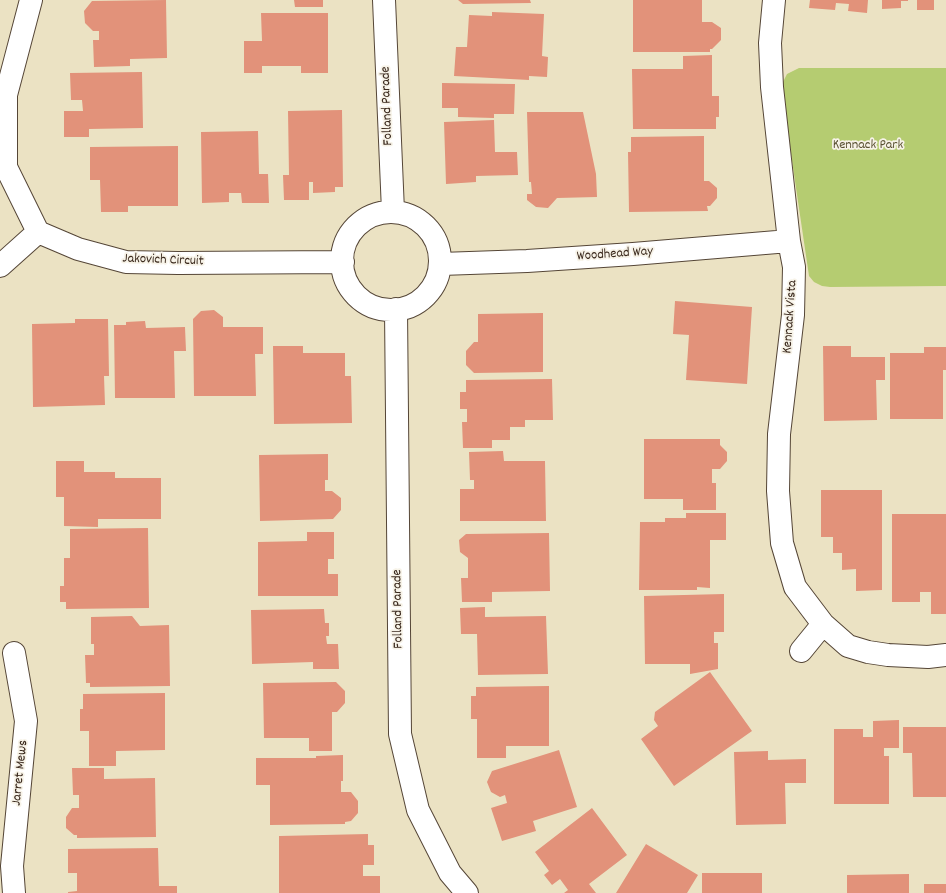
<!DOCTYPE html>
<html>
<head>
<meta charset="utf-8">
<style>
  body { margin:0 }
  canvas { display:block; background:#ebe2c3 }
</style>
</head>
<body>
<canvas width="946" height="893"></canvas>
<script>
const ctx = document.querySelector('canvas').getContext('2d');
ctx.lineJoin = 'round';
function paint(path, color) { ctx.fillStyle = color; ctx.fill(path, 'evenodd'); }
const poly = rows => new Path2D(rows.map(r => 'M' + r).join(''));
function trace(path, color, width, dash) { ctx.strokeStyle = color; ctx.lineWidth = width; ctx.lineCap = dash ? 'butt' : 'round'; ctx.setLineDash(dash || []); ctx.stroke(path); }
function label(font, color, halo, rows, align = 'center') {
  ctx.font = font + ' Dekko,sans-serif'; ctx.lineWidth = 3.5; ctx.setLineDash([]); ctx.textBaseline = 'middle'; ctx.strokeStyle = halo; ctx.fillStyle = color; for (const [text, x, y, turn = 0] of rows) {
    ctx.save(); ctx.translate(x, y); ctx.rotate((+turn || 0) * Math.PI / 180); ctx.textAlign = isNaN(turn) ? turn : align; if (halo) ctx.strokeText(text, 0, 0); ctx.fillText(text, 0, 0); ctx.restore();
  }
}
paint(poly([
  [799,68,946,68,946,286,830,287,822,286,814,282,809,276,781,86,787,74]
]), '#b5cc71');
paint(poly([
  [166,0,167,58,130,59,130,66,94,67,93,40,99,40,99,31,93,31,85,23,84,11,92,1],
  [294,0,323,0,323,7,295,7],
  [458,0,530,0,531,3,463,4],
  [633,0,702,0,702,22,712,22,721,28,721,40,712,49,710,49,710,52,633,52],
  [810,0,868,0,867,13,848,11,849,4,836,3,835,10,809,8],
  [882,0,908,0,908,1,901,1,901,8,882,9],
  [917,0,934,0,934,10,917,10],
  [492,12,544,14,542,56,548,57,547,77,529,76,529,80,454,76,456,47,467,47,469,15,492,16],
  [261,13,328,13,328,73,301,73,301,66,262,66,262,73,244,73,244,41,262,41],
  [712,55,712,96,719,96,719,117,716,117,716,129,633,129,632,69,683,69,683,56],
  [142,72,143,128,89,129,89,137,64,137,64,111,83,111,82,100,71,100,70,73],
  [442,83,515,84,514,114,494,114,494,118,458,117,458,108,442,108],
  [342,110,343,187,335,187,335,192,313,193,313,182,309,182,309,200,284,200,283,175,289,175,288,111],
  [527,112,583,112,596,174,597,197,557,198,548,208,536,207,527,200,527,194,532,194,531,182,529,182],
  [494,120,495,152,517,152,518,175,476,176,476,182,446,184,444,122],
  [258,131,259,174,268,174,269,203,242,203,241,193,229,193,229,202,202,203,201,132],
  [704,136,704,181,709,181,717,188,717,198,710,206,707,206,708,211,629,212,628,152,631,152,631,137],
  [178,146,178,206,128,206,128,212,101,212,100,180,90,180,90,147],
  [675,301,752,307,747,384,686,380,689,335,673,334],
  [214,310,223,317,223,327,263,327,263,354,255,354,256,396,194,396,193,319,201,311],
  [543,313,543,372,474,373,466,365,466,351,474,342,478,342,478,314],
  [75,319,108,319,109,376,104,376,105,405,33,407,32,324,75,323],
  [145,321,146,328,185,327,186,351,174,351,175,398,115,398,114,325,126,325,126,322],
  [273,346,303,346,303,353,345,353,345,376,351,376,352,423,274,424],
  [823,346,851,346,851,357,885,357,885,380,876,380,877,420,824,421],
  [924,347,946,347,946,370,943,370,943,419,890,419,890,353,924,353],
  [552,379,553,420,525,420,525,427,510,427,510,440,492,440,492,448,463,448,462,422,467,422,467,409,460,409,460,392,466,392,466,380],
  [644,439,720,439,720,445,727,452,727,461,720,469,712,469,712,483,716,483,716,510,683,510,683,499,644,499],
  [503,451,504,461,545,461,546,521,460,521,460,489,474,489,474,480,470,480,469,452],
  [328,454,328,480,325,480,325,491,332,491,341,498,341,510,333,519,260,521,259,455],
  [56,461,84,461,84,472,115,472,115,478,161,478,161,519,98,519,98,527,64,526,64,497,56,497],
  [821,490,882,490,882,590,856,591,856,569,842,570,842,553,833,553,833,537,821,537],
  [686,513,726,513,726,540,710,540,710,588,697,587,697,590,639,590,640,522,665,522,665,518,686,518],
  [892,514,946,514,946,614,931,614,931,592,920,592,920,602,892,602],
  [148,528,149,608,66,609,66,602,60,602,60,586,64,586,64,558,70,558,70,529],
  [307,532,334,532,334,559,328,559,328,574,338,574,338,596,258,596,258,542,307,541],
  [549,533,550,591,492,592,492,602,462,602,461,578,468,578,468,558,460,552,459,540,466,534],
  [724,594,724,632,714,632,714,643,718,643,718,669,690,674,690,664,645,664,644,596],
  [485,607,485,617,546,616,548,674,478,675,477,634,461,634,460,608],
  [324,609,325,623,329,623,329,636,326,636,327,644,338,644,339,669,313,669,313,662,252,664,251,610],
  [132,616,140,626,169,625,170,686,90,687,90,683,86,683,85,655,94,655,94,644,91,644,91,617],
  [710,672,752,731,674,786,641,739,658,726,654,720,655,712],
  [336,682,345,691,345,703,337,712,332,712,332,751,309,751,309,738,264,738,263,683],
  [549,686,549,746,506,746,506,758,477,758,477,719,471,719,471,696,476,696,476,687],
  [165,693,165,750,116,751,116,766,89,766,89,731,80,731,80,709,83,709,83,694],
  [899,720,899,748,884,748,884,756,889,756,889,804,834,804,834,729,863,729,863,737,873,737,873,721],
  [903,727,946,727,946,797,913,797,912,753,903,753],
  [559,750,577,807,533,821,536,831,502,841,491,808,507,803,505,795,500,797,491,792,487,782,492,771],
  [768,751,768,760,806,759,806,783,785,783,786,824,736,825,734,752],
  [343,755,343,781,341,781,341,792,351,792,358,801,358,813,351,821,345,822,345,824,270,825,270,785,256,785,256,758,316,758,316,756],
  [72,768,104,768,104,779,155,778,156,837,77,838,77,835,74,835,66,828,66,817,72,808,79,808,79,795,73,795],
  [592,808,627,855,589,884,596,893,564,893,568,890,560,879,552,885,544,875,549,871,535,852],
  [368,834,368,845,374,845,374,865,363,865,363,876,380,876,380,893,279,893,279,836],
  [646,844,698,875,687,893,616,893],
  [158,848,159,886,177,886,177,893,68,893,68,892,77,891,77,873,68,873,68,849],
  [702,873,762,873,762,893,702,893],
  [909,874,909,893,847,893,847,875],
  [924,884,946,884,946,893,924,893]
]), '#e2927a');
const minor = poly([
  [31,0,6,95,6,167,38,232,78,249,126,262,178,263,343,262],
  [384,0,393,211],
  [774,0,770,43,772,87,789,241,794,267,793,315,779,434,778,491,782,543,795,587,823,624,848,646,868,652,888,655,928,657,946,655],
  '342 261a49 49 0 1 1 98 0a49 49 0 1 1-98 0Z',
  [441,264,527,261,633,254,789,241],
  [0,266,38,232],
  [396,309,400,734,418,810,450,873,467,893],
  [801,651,823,624],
  [14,653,26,721,12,866,14,893]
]);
trace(minor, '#554637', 24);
trace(minor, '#fff', 22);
label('14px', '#3b2a1e', '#f7f3e8', [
  ["Folland Parade",388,106,-92],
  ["Woodhead Way",615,255,-4],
  ["Jakovich Circuit",163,261,2],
  ["Kennack Vista",791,317,-86],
  ["Folland Parade",399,609,-91],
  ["Jarret Mews",21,773,-84]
]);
label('14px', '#5a5233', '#f7f3e8', [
  ["Kennack Park",868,146]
]);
</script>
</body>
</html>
